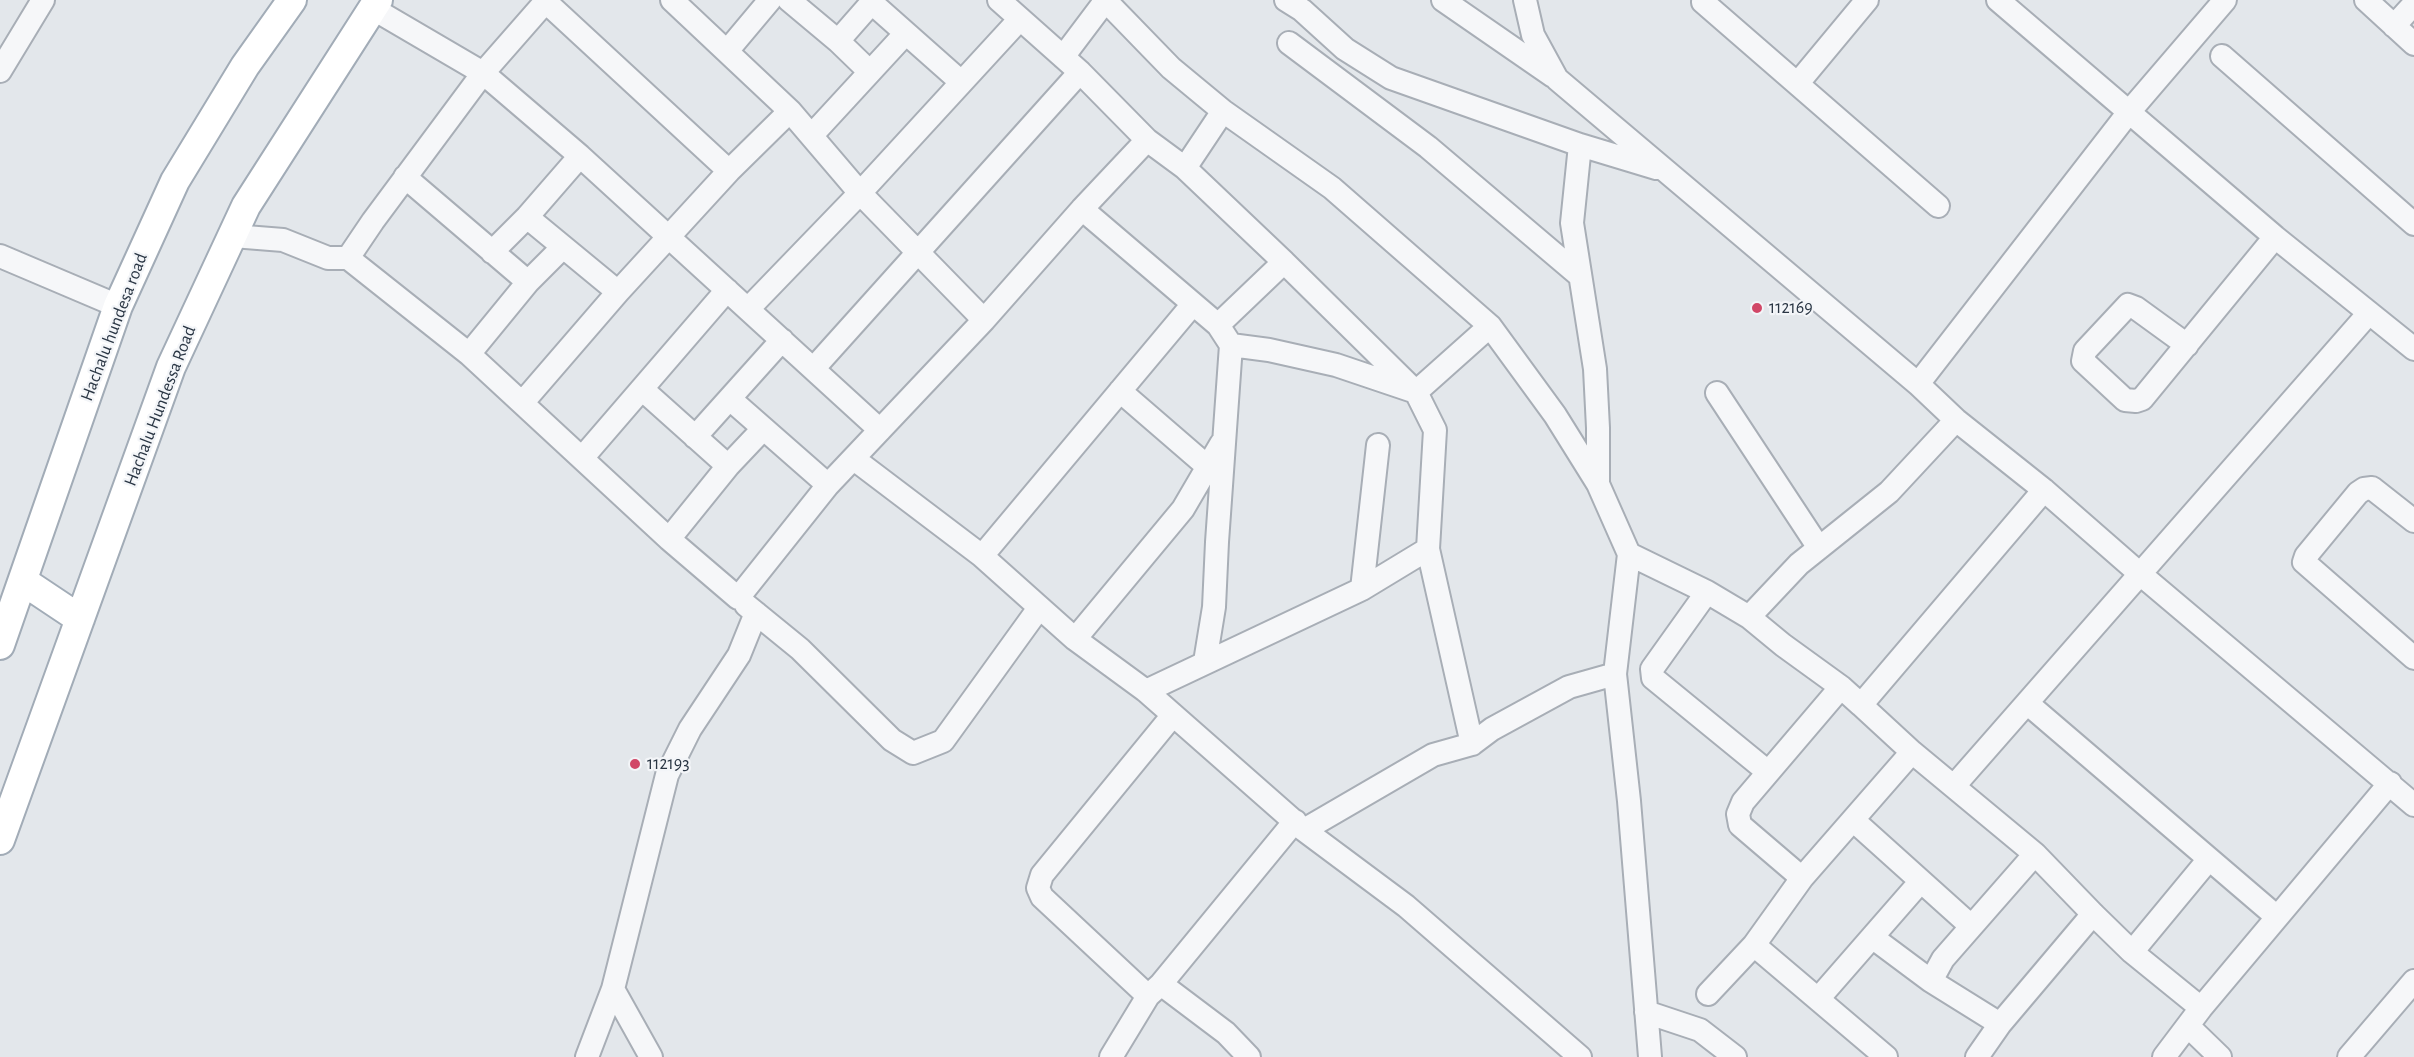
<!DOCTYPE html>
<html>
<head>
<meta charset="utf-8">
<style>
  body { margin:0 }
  canvas { display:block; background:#e3e7eb }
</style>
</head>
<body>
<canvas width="2414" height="1057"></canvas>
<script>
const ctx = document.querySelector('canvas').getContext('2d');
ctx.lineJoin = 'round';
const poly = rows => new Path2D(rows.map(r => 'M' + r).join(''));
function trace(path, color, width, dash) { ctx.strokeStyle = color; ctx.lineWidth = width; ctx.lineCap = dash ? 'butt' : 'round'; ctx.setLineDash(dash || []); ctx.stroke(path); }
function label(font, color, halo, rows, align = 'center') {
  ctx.font = font + ' "Alegreya Sans",sans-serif'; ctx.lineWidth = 4.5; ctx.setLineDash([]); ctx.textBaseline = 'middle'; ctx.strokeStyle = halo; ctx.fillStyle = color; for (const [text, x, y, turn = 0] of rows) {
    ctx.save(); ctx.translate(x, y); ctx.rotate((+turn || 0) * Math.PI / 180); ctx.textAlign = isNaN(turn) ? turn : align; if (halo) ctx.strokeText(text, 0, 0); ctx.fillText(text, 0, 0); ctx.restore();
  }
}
const minor = poly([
  [672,0,790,111,860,193,984,320],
  [789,0,838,41,869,71],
  [1105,0,1171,68,1223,111,1332,188,1490,326,1555,415,1598,484,1629,554,1707,592,1749,617,1783,645,1841,687,1861,705],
  [1286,0,1302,10,1345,49,1391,78,1580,145,1656,168],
  [1443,0,1553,76],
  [1525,0,1533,35,1557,79,1918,384,1956,420,2044,490,2139,573,2414,805],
  [1998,0,2275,237,2414,349],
  [2366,0,2414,44],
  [546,2,729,171],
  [1703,2,1938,206],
  [872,3,960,81],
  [372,8,483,73,580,156,880,430],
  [2394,26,2414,4],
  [838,41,874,0],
  [1289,43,1428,147,1579,275],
  [728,50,770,0],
  [2222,56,2414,224],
  [1063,57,1106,0],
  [0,71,43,0],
  [1798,83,1867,0],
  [812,135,906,33],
  [1147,140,1185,168,1284,262,1218,325],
  [1580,145,1572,223,1595,369,1598,428,1598,484],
  [1185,168,1223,111],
  [405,177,528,282],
  [1082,209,1218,325,1231,345,1217,542,1214,607,1205,662],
  [527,217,618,292],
  [233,236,283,240,328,258,348,258,469,354,669,539,738,598,828,485,984,320,1082,209,1147,140,1080,72,999,0],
  [492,252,527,217,580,156],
  [0,256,118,306],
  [348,258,373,221,483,73,547,0],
  [1284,262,1416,392,1490,326],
  [748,309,860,193,1019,20],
  [1231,345,1269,350,1336,365,1416,392,1435,430,1428,549,1472,744],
  [2187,345,2136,308,2128,305,2085,351,2083,361,2125,400,2136,401,2142,399,2275,237],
  [469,354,528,282,563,247],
  [814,368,1080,72],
  [1918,384,2129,112,2225,0],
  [643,390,728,466],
  [1120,391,1208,467],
  [1717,393,1819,548],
  [730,399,828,485],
  [523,402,618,292,729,171,790,111],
  [695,437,782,340],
  [583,457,727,290],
  [854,459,982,556,1075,639,1146,691,1304,830,1406,906,1580,1057],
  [2044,490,1861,705,1912,752,2035,854,2093,914,2132,952,2201,1008],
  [2414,521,2372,488,2364,489,2358,493,2306,556,2304,562,2414,658],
  [669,539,728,466,763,429],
  [1629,554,1615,674,1629,801,1650,1057],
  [982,556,1193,304],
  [1362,589,1378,445],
  [1707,592,1652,669,1653,678,1768,772],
  [746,605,800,649,892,740,913,753,943,741,1039,608],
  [1749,617,1799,564,1889,492,1956,420],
  [1075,639,1183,509,1221,444],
  [1146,691,1362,589,1428,549],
  [2027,703,2277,917],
  [1954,786,2369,313],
  [1853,820,1971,926],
  [1304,830,1433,755,1472,744,1492,729,1569,687,1615,674],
  [1802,878,1740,825,1738,814,1743,802,1841,687],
  [1872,937,1931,981],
  [1754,945,1886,1057],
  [2132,952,2209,859],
  [1161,984,1226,1033,1249,1057],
  [613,989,651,1057],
  [1708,994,1754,945,1802,878,1912,752],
  [1148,996,1042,897,1038,888,1042,875,1173,715],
  [1818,999,1921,881],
  [1646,1012,1700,1030,1735,1057],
  [2000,1024,1931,981,1943,959,2035,854],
  [2188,1026,2220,1057],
  [587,1057,613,989,667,775,690,729,739,655,756,613],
  [1111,1057,1148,996,1161,984,1295,821],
  [1977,1057,2000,1024,2093,914],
  [2164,1057,2201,1008,2390,783],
  [2349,1057,2414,981]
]);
const major = poly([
  [23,581,80,619],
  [0,645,118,306,175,181,245,66,292,0],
  [0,840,171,367,246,206,378,0]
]);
trace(minor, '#a8aeb6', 26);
trace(major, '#a2acb7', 32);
trace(minor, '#f6f7f9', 22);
trace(major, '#fff', 28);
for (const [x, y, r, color] of [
  [1757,308,6,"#d14767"],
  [635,764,6,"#d14767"]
]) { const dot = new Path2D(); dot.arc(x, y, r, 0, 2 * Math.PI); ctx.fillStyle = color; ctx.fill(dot); trace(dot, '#f3f5f8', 2); }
label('18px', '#2a3644', '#f3f5f8', [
  ["112169",1769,308],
  ["112193",647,764]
], 'left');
label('18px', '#2a3644', '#f3f5f8', [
  ["Hachalu hundesa road",114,327,-69],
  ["Hachalu Hundessa Road",160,406,-69]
]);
</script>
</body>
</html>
